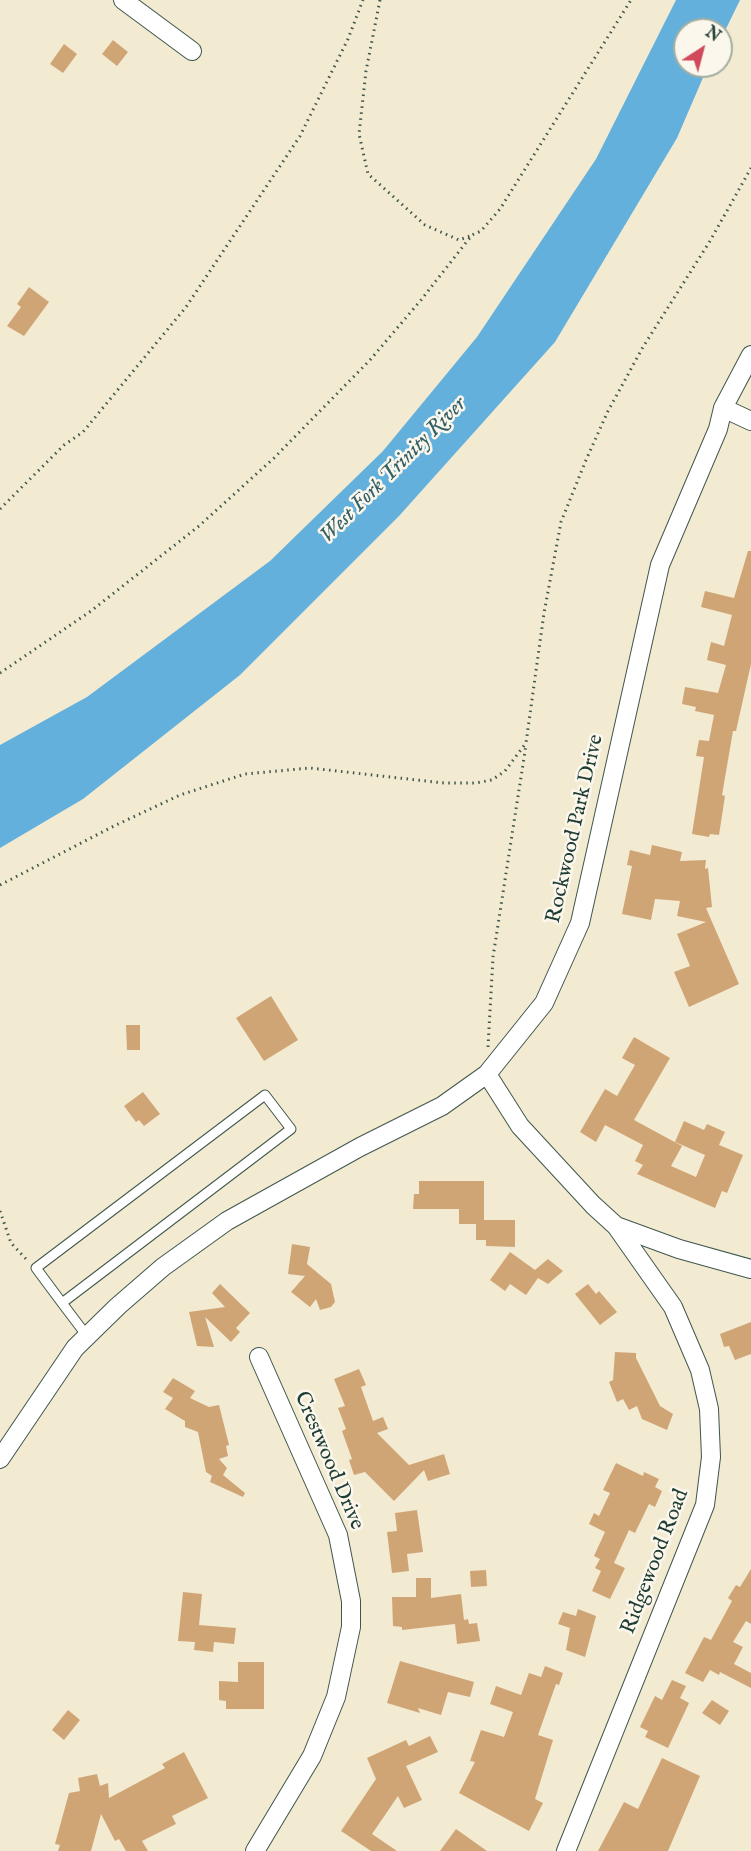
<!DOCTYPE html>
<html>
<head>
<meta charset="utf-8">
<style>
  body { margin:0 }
  #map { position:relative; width:751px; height:1851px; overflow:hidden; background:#f3ead2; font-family:"IM FELL English",serif }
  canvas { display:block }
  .north { position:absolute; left:673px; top:18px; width:60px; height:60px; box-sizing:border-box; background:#fbf7ec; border:2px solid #a3ada2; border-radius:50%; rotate:36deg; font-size:16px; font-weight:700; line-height:24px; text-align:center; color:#1f3d34 }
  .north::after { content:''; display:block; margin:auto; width:21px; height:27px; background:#d1495b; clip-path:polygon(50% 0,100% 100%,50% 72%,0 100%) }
</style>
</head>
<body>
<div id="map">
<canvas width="751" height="1851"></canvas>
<div class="north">N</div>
</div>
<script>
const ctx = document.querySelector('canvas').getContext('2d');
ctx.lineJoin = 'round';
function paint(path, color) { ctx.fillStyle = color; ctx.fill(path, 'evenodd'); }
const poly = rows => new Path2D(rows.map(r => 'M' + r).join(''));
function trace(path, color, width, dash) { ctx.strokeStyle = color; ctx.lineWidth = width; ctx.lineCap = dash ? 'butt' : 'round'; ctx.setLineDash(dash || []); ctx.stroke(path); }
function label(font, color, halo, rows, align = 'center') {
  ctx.font = font + ' "IM FELL English",serif'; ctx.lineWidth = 5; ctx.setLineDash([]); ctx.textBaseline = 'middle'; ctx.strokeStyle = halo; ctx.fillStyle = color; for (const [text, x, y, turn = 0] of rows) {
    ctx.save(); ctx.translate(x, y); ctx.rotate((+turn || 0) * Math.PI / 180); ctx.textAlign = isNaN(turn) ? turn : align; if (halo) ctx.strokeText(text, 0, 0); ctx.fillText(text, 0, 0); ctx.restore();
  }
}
paint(poly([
  [676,0,740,0,721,39,721,30,685,30,685,66,708,66,677,138,555,342,399,516,240,675,83,799,0,848,0,745,87,697,270,561,383,451,477,337,596,159]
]), '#63b0dc');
paint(poly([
  [113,40,128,52,117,66,102,54],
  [64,44,77,54,63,73,50,64],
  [29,287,49,302,24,336,7,326,21,307,17,304],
  [748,551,751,551,751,664,736,731,733,731,722,795,725,796,719,835,710,834,709,837,692,834,704,757,696,756,699,740,709,741,714,715,695,711,696,707,682,704,685,687,718,693,726,665,707,660,711,642,724,646,732,615,701,607,705,591,734,598],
  [652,845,682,852,680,861,706,860,705,869,708,868,712,907,706,908,739,984,689,1007,674,972,690,966,677,934,706,922,677,916,680,901,655,899,651,920,622,914,632,866,627,865,630,850,650,855],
  [271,996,298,1040,264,1061,236,1018],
  [126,1025,140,1025,140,1050,127,1050],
  [634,1037,670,1058,634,1120,682,1146,671,1166,696,1177,705,1155,675,1142,684,1121,704,1130,707,1124,725,1132,719,1145,743,1155,727,1193,722,1191,715,1208,637,1174,643,1165,635,1161,643,1145,605,1125,596,1142,580,1132,605,1089,617,1096,635,1065,622,1058],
  [143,1092,160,1114,144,1126,139,1120,136,1122,124,1106],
  [419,1181,484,1181,484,1220,515,1220,515,1247,486,1246,486,1240,476,1240,476,1224,459,1224,459,1209,413,1209,414,1194,419,1194],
  [292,1244,310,1247,307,1264,331,1284,335,1302,331,1307,320,1310,316,1299,310,1307,291,1292,305,1276,288,1274],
  [510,1252,535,1270,548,1259,563,1271,548,1284,538,1278,526,1295,510,1284,505,1291,490,1280],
  [220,1284,250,1313,236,1328,240,1332,231,1342,205,1317,214,1347,197,1346,189,1312,225,1307,212,1293],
  [588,1284,596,1294,599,1291,617,1312,600,1325,575,1294],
  [751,1322,751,1354,735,1360,729,1346,724,1347,720,1334],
  [615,1352,636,1353,636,1358,660,1406,673,1414,667,1430,642,1419,637,1406,629,1410,623,1399,617,1402,609,1382,613,1380],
  [359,1369,366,1385,361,1387,373,1421,383,1417,388,1429,377,1433,409,1465,444,1454,450,1474,428,1481,424,1470,394,1501,365,1472,354,1475,349,1460,352,1459,342,1431,346,1429,338,1408,345,1406,334,1379],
  [173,1378,195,1391,190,1398,209,1407,219,1405,229,1445,226,1446,228,1456,219,1459,227,1468,223,1475,245,1493,243,1497,210,1482,212,1476,206,1472,198,1432,185,1427,185,1421,165,1409,173,1398,163,1392],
  [616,1463,643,1476,644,1472,659,1479,655,1487,662,1491,655,1507,649,1504,635,1533,629,1530,614,1563,625,1568,610,1599,592,1591,601,1571,595,1568,600,1559,594,1556,605,1532,589,1524,594,1513,599,1516,610,1493,603,1490],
  [417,1510,423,1552,407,1554,409,1571,392,1573,387,1532,397,1531,395,1513],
  [751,1569,751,1624,746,1621,733,1642,743,1647,734,1664,751,1673,751,1688,720,1672,719,1675,710,1670,703,1682,685,1673,704,1637,711,1640,732,1601,728,1598,736,1585,740,1587],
  [486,1570,487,1586,471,1587,470,1571],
  [416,1578,431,1578,431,1598,461,1594,464,1620,468,1619,469,1624,477,1623,480,1641,457,1644,455,1624,402,1630,402,1627,393,1626,392,1597,416,1597],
  [183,1592,202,1594,199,1625,236,1628,234,1644,214,1642,213,1652,194,1650,195,1642,178,1641],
  [578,1609,596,1616,585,1657,566,1650,570,1628,558,1624,563,1612,576,1616],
  [400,1661,474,1682,470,1697,448,1692,441,1715,418,1708,420,1713,387,1703],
  [238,1662,264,1662,264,1709,226,1709,226,1701,219,1700,219,1681,238,1682],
  [545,1666,563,1673,559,1685,556,1684,538,1735,553,1740,535,1799,543,1803,529,1831,459,1793,475,1762,470,1761,481,1730,504,1737,513,1712,490,1704,496,1686,521,1695,529,1673,541,1677],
  [672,1680,686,1686,680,1698,689,1703,668,1748,645,1737,648,1731,640,1727,655,1696,662,1700],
  [712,1700,729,1711,720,1725,702,1713],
  [68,1710,80,1720,64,1740,52,1730],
  [430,1736,438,1752,406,1766,422,1800,404,1808,398,1796,372,1834,397,1851,371,1851,341,1831,376,1779,367,1758,406,1740,409,1746],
  [184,1752,208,1798,172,1816,176,1824,142,1841,148,1851,126,1851,119,1839,115,1841,101,1814,91,1851,58,1851,60,1845,55,1844,69,1793,80,1791,78,1778,97,1774,100,1786,108,1783,109,1798,165,1768,162,1764],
  [662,1758,700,1776,668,1851,598,1851,624,1802,638,1809],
  [456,1829,487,1851,440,1851]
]), '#d0a576');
const lane = poly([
  [62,1303,291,1129,265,1095,36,1268,62,1303,87,1336]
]);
const street = poly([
  [123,0,192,51],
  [723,408,751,421],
  [487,1074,520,1126,593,1205,616,1226,679,1249,751,1269],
  [0,1459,75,1348,118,1306,163,1267,227,1221,360,1147,442,1106,487,1074,544,1003,580,923,660,565,718,429,723,408,751,355],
  [255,1851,312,1756,336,1697,351,1627,351,1601,338,1535,259,1357],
  [566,1851,705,1505,711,1457,709,1409,700,1370,673,1307,616,1226]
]);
trace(lane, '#3f574c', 11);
trace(street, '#3f574c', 20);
trace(poly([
  [380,0,366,71,359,134,368,174,425,225,459,240,470,236],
  [0,509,64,445,83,432,186,307,300,136,348,39,363,0],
  [0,673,91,611,199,526,274,458,370,360,421,300,472,235,481,231,500,209,631,0],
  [0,885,114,826,180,795,245,774,310,768,444,783,475,783,492,780,505,771,526,743,544,613,561,522,586,460,608,411,643,347,710,241,751,168],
  [488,1047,493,957,526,745],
  [0,1211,11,1243,28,1261]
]), '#3f574c', 3, [1.5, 4.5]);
trace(lane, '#fff', 9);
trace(street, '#fff', 18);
label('21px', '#1f3d34', '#fbf7ec', [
  ["Rockwood Park Drive",576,829,-77],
  ["Crestwood Drive",328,1461,67],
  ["Ridgewood Road",656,1562,-69]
]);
label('italic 22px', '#336066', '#fbf7ec', [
  ["West Fork Trinity River",394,471,-45]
]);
</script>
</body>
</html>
